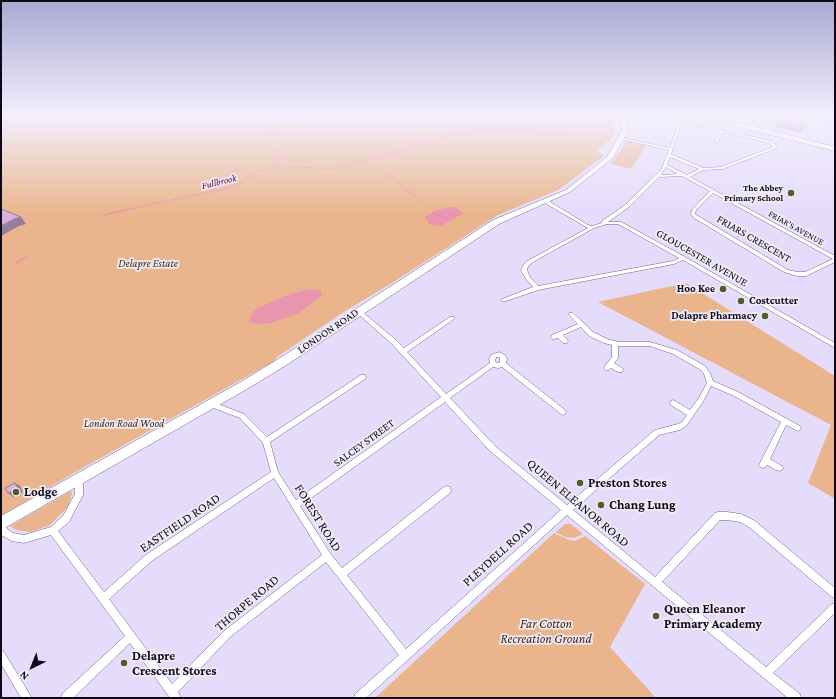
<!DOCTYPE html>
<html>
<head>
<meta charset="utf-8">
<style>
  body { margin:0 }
  #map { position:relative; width:836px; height:699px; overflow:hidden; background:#e5dcfb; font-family:"Crimson Pro",serif }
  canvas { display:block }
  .frame { position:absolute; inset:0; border:2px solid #0e0818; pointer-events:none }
  .north { position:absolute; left:12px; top:647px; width:40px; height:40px; -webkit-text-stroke:3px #f0edf8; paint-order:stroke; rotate:223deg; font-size:11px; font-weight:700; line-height:16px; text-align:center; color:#0e0818 }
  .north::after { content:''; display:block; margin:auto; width:14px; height:18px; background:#0e0818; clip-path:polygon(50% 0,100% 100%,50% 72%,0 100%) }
</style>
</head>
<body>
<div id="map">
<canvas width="836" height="699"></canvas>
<div class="frame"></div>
<div class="north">N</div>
</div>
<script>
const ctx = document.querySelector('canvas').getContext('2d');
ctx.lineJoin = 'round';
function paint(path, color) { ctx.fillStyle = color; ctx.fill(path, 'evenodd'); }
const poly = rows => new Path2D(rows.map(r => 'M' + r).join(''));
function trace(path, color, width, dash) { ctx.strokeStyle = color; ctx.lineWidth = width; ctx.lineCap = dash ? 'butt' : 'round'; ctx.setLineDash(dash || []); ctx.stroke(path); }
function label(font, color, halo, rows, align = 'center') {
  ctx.font = font + ' "Crimson Pro",serif'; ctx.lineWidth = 3.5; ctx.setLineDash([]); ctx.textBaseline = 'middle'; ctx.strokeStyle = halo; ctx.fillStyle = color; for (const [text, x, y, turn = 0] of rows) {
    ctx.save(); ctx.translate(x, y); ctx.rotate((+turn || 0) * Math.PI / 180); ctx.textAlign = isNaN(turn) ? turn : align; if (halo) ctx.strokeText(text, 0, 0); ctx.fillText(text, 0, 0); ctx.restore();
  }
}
paint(poly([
  [1,116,611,116,615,120,614,125,616,132,611,139,596,150,603,155,601,158,558,190,498,215,395,281,342,313,277,357,273,362,79,470,1,516],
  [626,141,646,146,631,169,610,163,614,161],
  [686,283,835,376,835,499,808,483,831,425,598,302],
  [71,491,72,494,68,507,50,525,31,532,16,530,10,526],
  [565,524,571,524,583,534,574,538,565,537,556,532],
  [554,533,569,540,575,541,585,536,645,584,610,647,656,698,375,698]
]), '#eab58c');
paint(poly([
  [449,207,454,207,464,213,441,226,429,224,425,217,434,211],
  [309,289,321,290,322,295,299,313,271,323,256,324,248,322,254,311,258,308,284,296]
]), '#ea95b0');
trace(poly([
  [379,166,423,203],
  [278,168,277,160,270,145,279,134,269,130,266,126,271,123,271,119,274,118,296,118,304,116],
  [130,209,228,188,243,183,247,177,259,171,294,167,334,169,405,150,407,148,407,144,411,142,433,140,477,128,567,132]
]), '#ea95b0', 1);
trace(poly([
  [104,215,135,208],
  [16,263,26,257]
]), '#ea95b0', 1.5);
const minor = poly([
  [628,116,632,116,629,119,627,118,628,116],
  [698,116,714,116,712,117,700,117,698,116],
  [766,116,770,116,769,123,770,130,760,131,752,127,753,122,766,119,766,116],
  [766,121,767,128,761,129,755,126,756,124,766,121],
  [688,122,771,141,777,146,777,148,723,169,703,170,690,177,835,256,835,262,806,276,797,276,784,272,694,218,691,214,692,210,710,191,682,176,659,177,629,207,608,222,621,222,685,257,835,343,835,348,683,260,674,264,538,290,506,301,502,301,501,300,502,299,533,287,526,279,521,270,524,264,529,260,588,228,543,202,543,200,547,200,588,225,592,226,602,223,602,221,625,205,661,170,669,150,620,139,618,138,619,137,670,148,679,123,688,122],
  [688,124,720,131,714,142,715,143,717,143,723,132,769,143,773,147,721,167,703,168,671,154,681,125,688,124],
  [670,157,699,169,687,175,667,165,670,157],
  [666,167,678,174,661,175,666,167],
  [713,193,833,259,805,272,797,272,788,270,698,216,695,214,696,210,713,193],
  [607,224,618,224,679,258,673,261,538,286,530,277,527,270,528,266,533,262,594,228,607,224],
  [827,128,835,131,835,133,827,130,827,128],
  [358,309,360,310,396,340,404,348,450,317,454,317,455,318,454,319,407,352,446,394,490,363,489,359,491,355,499,352,505,355,507,359,506,363,565,410,566,412,565,414,563,415,561,414,502,367,498,368,493,367,450,398,496,447,567,505,655,430,678,424,682,422,687,415,671,405,670,403,671,401,673,400,675,401,690,410,699,398,707,383,704,374,701,370,673,354,650,346,618,346,618,358,614,363,622,368,623,370,622,372,618,372,611,368,609,370,605,370,604,368,605,366,612,357,612,345,604,343,589,336,581,327,563,335,567,339,568,341,567,343,563,343,558,338,554,339,552,339,551,337,552,335,578,324,568,314,569,313,573,313,593,332,607,339,619,342,650,342,677,350,705,366,710,373,713,381,738,392,800,426,801,428,800,430,798,431,786,425,770,459,782,466,783,468,782,470,779,471,776,470,767,465,766,467,763,468,760,467,759,465,760,463,781,422,734,396,711,386,703,402,686,426,680,430,659,435,573,510,655,577,715,513,718,512,727,512,741,514,755,521,835,588,835,598,832,597,749,527,740,522,727,520,720,520,662,582,766,667,832,604,835,603,835,613,773,673,800,694,801,698,788,698,567,515,366,698,354,698,355,694,399,655,326,562,230,637,178,692,181,698,170,698,168,695,130,643,73,698,61,698,62,694,125,636,51,535,24,543,12,541,1,535,1,522,4,523,7,529,13,533,24,535,51,527,63,516,75,494,75,485,73,479,74,477,77,475,80,477,83,485,83,495,69,522,58,531,104,592,147,554,271,472,263,443,240,418,208,406,207,404,208,402,210,401,244,414,267,437,361,375,365,375,366,377,365,379,270,442,278,472,296,500,441,397,392,344,356,312,355,311,358,309],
  [496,357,499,357,500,358,500,362,499,363,497,363,495,361,496,357],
  [445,402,490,451,561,510,406,649,347,575,450,493,451,490,450,487,447,486,444,487,342,568,330,553,300,506,445,402],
  [274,478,322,555,224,631,172,684,109,599,153,560,274,478],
  [1,650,4,652,32,698,21,698,1,664,1,650]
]);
const trunk = poly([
  [616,116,623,116,626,119,628,130,613,158,570,192,499,224,288,364,247,389,1,530,1,516,239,383,280,358,493,220,566,190,607,157,622,130,621,121,616,116],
  [696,116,707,116,793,136,835,147,835,151,696,116]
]);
trace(minor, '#71628f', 1);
trace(trunk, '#71628f', 1);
paint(minor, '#fff');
paint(trunk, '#fff');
paint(poly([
  [796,116,811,116,802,118],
  [776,120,807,123,801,133,773,126]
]), '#b79abf');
paint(poly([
  [803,116,811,116,802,118],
  [21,217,26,224,19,226,1,236,1,226,14,219],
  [15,483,20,486,23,492,13,497,8,493]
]), '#957d9b');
const building = poly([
  [779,116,780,116,807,123,804,127,776,120,779,116],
  [1,209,21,217,14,219,1,226,1,209],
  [15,483,18,489,8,493,5,488,15,483]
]);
paint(building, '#d5b3de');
trace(building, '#957d9b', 1);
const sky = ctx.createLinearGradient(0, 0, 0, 214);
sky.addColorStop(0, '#a9a8d2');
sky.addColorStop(0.54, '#f3effd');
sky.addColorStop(1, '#f3effd00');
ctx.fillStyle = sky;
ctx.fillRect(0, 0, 836, 214);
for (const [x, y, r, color] of [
  [791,193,4,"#515b2b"],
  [723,289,4,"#515b2b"],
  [741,301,4,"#515b2b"],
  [765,316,4,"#515b2b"],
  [580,483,4,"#515b2b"],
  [16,492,4,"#515b2b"],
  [601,505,4,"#515b2b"],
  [656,616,4,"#515b2b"],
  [124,663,4,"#515b2b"]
]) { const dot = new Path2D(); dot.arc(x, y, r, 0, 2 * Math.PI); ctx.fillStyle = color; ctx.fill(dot); trace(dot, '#f0edf8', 1.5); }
label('bold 9px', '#0e0818', '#f0edf8', [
  ["The Abbey",783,188],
  ["Primary School",783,198]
], 'right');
label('9px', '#0e0818', '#f0edf8', [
  ["FRIAR'S AVENUE",796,228,29]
]);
label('italic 10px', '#603', '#f0edf8', [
  ["Fullbrook",219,182,-14]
]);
label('11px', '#0e0818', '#f0edf8', [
  ["FRIARS CRESCENT",754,239,30],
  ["GLOUCESTER AVENUE",702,258,30],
  ["LONDON ROAD",328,331,-34],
  ["SALCEY STREET",364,443,-36]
]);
label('italic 11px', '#42270f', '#f0edf8', [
  ["Delapre Estate",148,264],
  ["London Road Wood",124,424]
]);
label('bold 11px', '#0e0818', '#f0edf8', [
  ["Hoo Kee",715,289],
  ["Costcutter",749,301,"left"],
  ["Delapre Pharmacy",757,316]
], 'right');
label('bold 13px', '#0e0818', '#f0edf8', [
  ["Preston Stores",588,483],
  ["Lodge",24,492],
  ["Chang Lung",609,505],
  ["Queen Eleanor",664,609],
  ["Primary Academy",664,624],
  ["Delapre",132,656],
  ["Crescent Stores",132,671]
], 'left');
label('13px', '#0e0818', '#f0edf8', [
  ["QUEEN ELEANOR ROAD",578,503,40],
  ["FOREST ROAD",318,518,58],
  ["EASTFIELD ROAD",180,523,-34],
  ["PLEYDELL ROAD",498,554,-42],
  ["THORPE ROAD",247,603,-40]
]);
label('italic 13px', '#42270f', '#f0edf8', [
  ["Far Cotton",546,624],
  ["Recreation Ground",546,639]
]);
</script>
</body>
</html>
